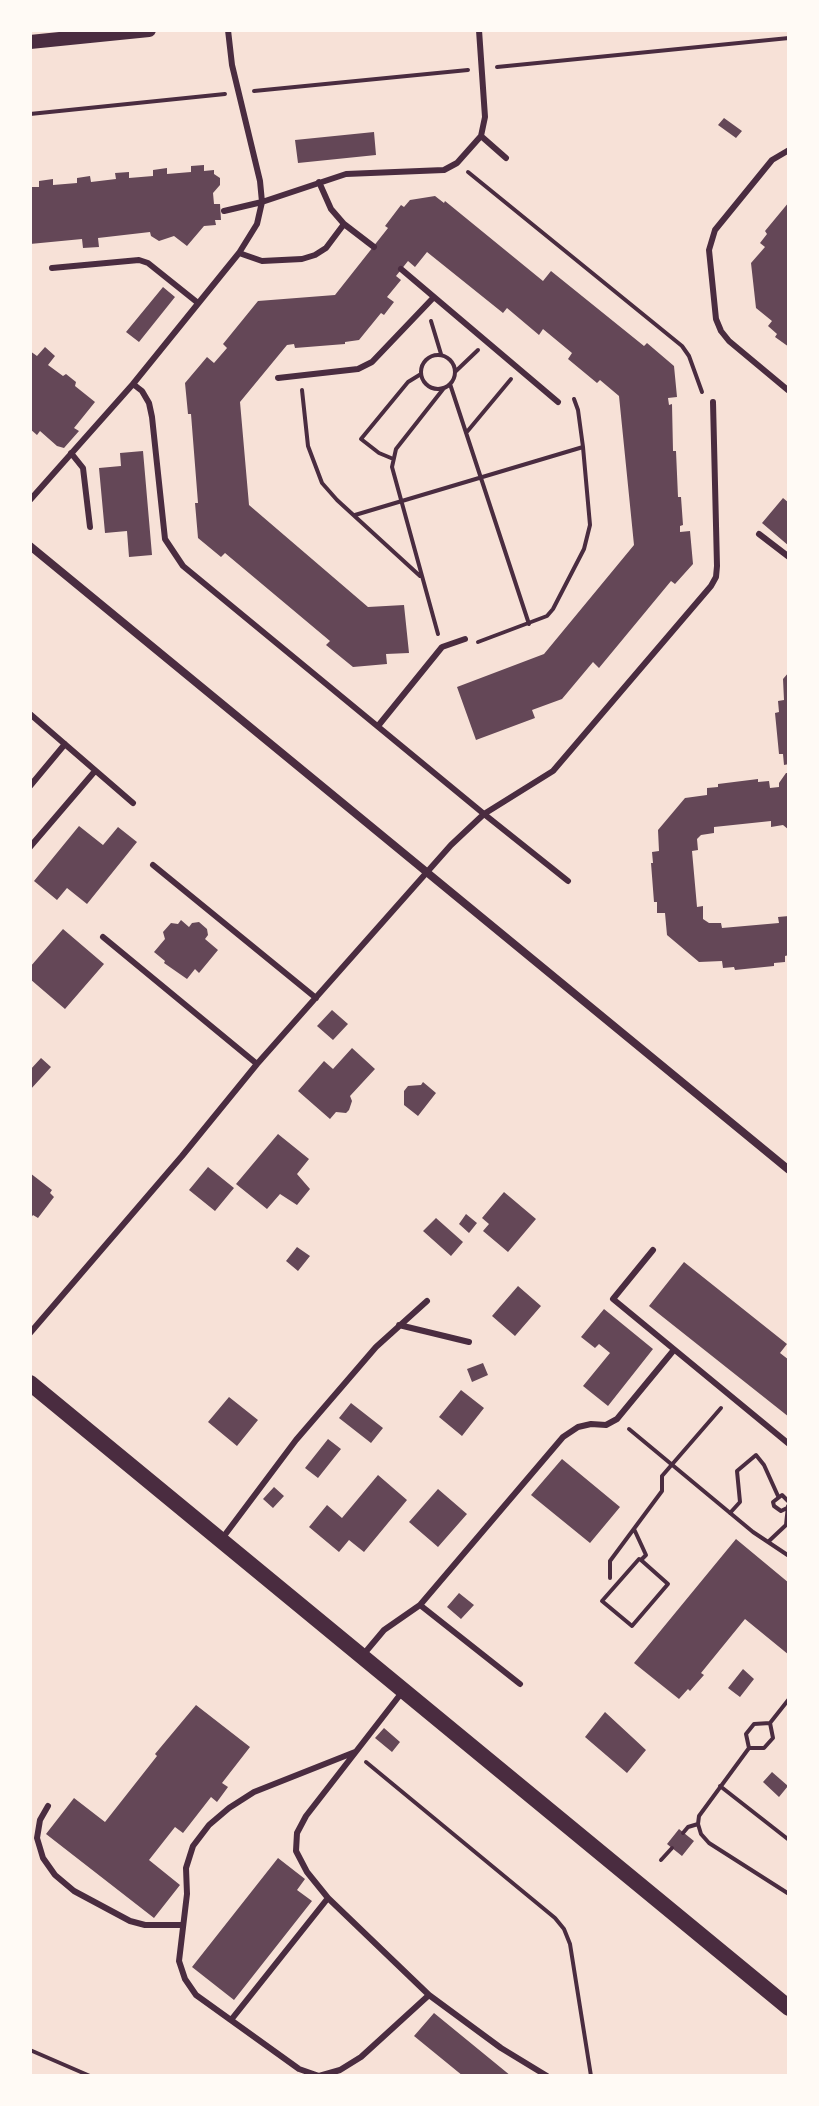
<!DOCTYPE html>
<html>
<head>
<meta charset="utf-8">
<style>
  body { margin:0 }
  #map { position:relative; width:819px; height:2106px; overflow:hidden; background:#f7e1d7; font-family:Overpass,sans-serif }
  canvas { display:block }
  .frame { position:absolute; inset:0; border:32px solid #fffaf5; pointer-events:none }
</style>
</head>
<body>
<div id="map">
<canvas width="819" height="2106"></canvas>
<div class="frame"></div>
</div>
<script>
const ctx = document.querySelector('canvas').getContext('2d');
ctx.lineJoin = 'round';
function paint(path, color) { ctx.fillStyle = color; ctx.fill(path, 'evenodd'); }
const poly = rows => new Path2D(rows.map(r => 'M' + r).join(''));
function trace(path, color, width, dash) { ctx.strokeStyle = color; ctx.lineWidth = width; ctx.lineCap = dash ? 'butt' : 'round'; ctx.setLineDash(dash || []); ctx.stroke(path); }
paint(poly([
  [724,118,742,131,736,138,718,125],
  [374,132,376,155,298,163,295,140],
  [204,165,204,171,214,170,214,174,220,178,220,185,213,193,214,204,220,204,221,220,215,220,216,225,204,226,187,246,174,236,159,241,151,236,150,232,98,238,99,247,83,248,82,239,30,244,30,187,39,187,39,181,53,179,53,185,77,183,77,178,90,176,91,182,116,179,115,173,129,172,129,178,153,176,153,170,167,168,167,174,191,172,191,166],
  [435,196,444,203,445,201,543,281,551,271,644,346,647,343,674,366,677,397,668,398,669,405,672,404,673,451,676,451,678,497,681,497,683,525,680,526,680,532,690,531,693,564,675,584,671,581,599,668,593,662,562,699,532,710,535,718,476,740,457,687,544,654,634,545,619,396,600,380,597,383,568,359,572,353,543,329,539,335,507,308,503,313,427,252,415,267,408,261,396,276,401,280,387,297,394,302,384,315,381,313,359,340,345,342,345,344,295,348,294,344,287,345,240,402,249,505,368,607,404,605,409,653,386,654,387,664,353,667,326,645,330,641,225,553,221,557,198,538,195,503,198,503,191,414,188,414,185,383,207,357,214,363,227,348,223,344,258,301,335,295,388,228,385,226,401,205,404,207,410,200],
  [789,202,789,347,775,337,777,334,768,326,772,321,756,308,751,263,765,247,760,243,767,234,765,231],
  [163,287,175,297,139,342,126,332],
  [45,347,55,356,48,365,63,376,66,374,76,382,75,386,95,402,74,428,79,431,64,448,57,446,40,431,37,435,30,429,30,351,37,356],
  [143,451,152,555,129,557,127,531,105,533,99,468,121,466,120,453],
  [783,498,789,503,789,546,762,523],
  [789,672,789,764,784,765,783,754,779,754,775,713,779,712,778,701,784,700,783,679],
  [786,773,789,773,789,830,783,825,771,827,771,821,714,827,714,833,701,835,697,839,698,850,692,851,697,907,703,906,703,919,709,923,721,923,722,928,779,923,778,917,789,916,789,955,785,956,785,962,774,963,774,966,735,970,734,967,723,968,722,961,699,962,667,935,665,913,657,913,657,902,654,902,651,863,653,863,652,852,659,851,658,830,685,798,707,795,707,788,718,787,718,784,758,779,758,782,769,781,770,788,779,787,779,783],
  [79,826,103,845,118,827,137,842,87,904,67,888,57,900,34,881],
  [181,920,189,927,192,923,199,922,207,929,208,935,205,939,218,950,199,973,195,969,187,979,164,963,165,961,154,952,165,939,163,932,171,923,178,924],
  [63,929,104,964,65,1009,30,979,30,967],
  [332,1010,348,1024,333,1040,317,1026],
  [352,1048,375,1069,350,1096,352,1101,349,1110,346,1113,336,1112,330,1119,298,1091,324,1061,333,1069],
  [41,1058,51,1067,30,1090,30,1070],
  [423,1082,436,1093,418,1116,404,1105,404,1091,408,1086,421,1085],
  [278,1134,309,1159,297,1174,310,1189,297,1205,280,1194,267,1209,236,1184],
  [208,1167,234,1188,215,1211,189,1190],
  [30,1173,52,1190,50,1193,54,1197,38,1218,33,1215,30,1219],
  [504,1192,536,1219,508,1252,483,1231,489,1224,482,1218],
  [466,1214,477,1223,469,1233,459,1224],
  [436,1218,463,1242,451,1256,423,1231],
  [297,1247,310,1256,298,1271,286,1261],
  [684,1262,787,1344,780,1353,789,1360,789,1417,649,1306],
  [518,1286,541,1306,515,1336,492,1316],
  [604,1309,653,1349,608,1406,583,1386,610,1353,599,1344,595,1348,581,1337],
  [483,1363,488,1375,472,1382,467,1369],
  [461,1390,484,1408,462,1436,439,1417],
  [229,1397,258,1420,237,1446,208,1422],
  [351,1403,383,1428,371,1443,339,1418],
  [328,1439,341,1449,318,1478,305,1468],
  [562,1459,620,1507,590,1543,531,1495],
  [378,1475,407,1500,364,1552,349,1540,339,1552,309,1527,327,1505,342,1518],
  [274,1487,284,1496,273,1508,263,1499],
  [438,1489,467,1514,438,1547,409,1522],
  [736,1539,789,1583,789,1655,745,1619,701,1673,704,1675,696,1684,690,1691,688,1689,679,1699,634,1663],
  [459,1593,474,1605,461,1619,447,1607],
  [743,1669,754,1679,740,1697,728,1688],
  [196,1705,250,1747,222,1783,228,1787,217,1802,211,1797,183,1833,175,1827,149,1860,180,1885,154,1918,46,1834,74,1798,105,1822,157,1756,155,1754],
  [605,1712,646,1750,627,1773,585,1737],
  [384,1728,400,1742,392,1752,375,1738],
  [772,1772,788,1786,779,1797,763,1782],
  [679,1829,694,1841,682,1856,667,1844],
  [278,1858,305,1879,297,1890,312,1901,234,2000,192,1967],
  [434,2013,511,2076,463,2076,414,2036]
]), '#644757');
trace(poly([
  [497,67,789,38],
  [254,91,468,70],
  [30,114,225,94],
  [468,172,682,346,689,356,702,392],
  [431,321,441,354],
  '421 372a17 17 0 1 1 34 0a17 17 0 1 1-34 0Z',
  [456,371,478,350],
  [450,384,529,624],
  [302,390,308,446,322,483,337,500,420,576],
  [466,433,511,379],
  [391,458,379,453,361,439,408,382,421,374],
  [355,515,583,447],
  [438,634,392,467,396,449,444,388],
  [478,642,547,616,553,609,584,549,590,525,583,447,578,410,574,399],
  [629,1429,753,1532,789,1556],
  [789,1502,782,1495,773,1502,774,1506,781,1511,789,1507],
  [730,1513,740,1502,737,1471,756,1455,764,1465,778,1496],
  [634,1529,646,1555,641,1560,639,1559,602,1601,632,1626,668,1584,641,1560],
  [769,1541,786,1525,788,1506],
  [610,1578,610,1561,662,1491,662,1476,721,1408],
  [770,1723,754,1724,746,1734,749,1748,764,1748,773,1738,770,1723,789,1699],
  [749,1748,699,1816,698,1824,701,1834,709,1843,789,1894],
  [366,1762,555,1918,564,1929,570,1944,591,2076],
  [720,1786,789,1840],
  [683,1833,688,1827,698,1824],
  [661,1860,672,1848],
  [30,2050,90,2076]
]), '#4a2c40', 4);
trace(poly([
  [228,30,232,65,260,181,262,202,257,224,239,253,133,384,142,391,149,403,152,417,165,539,183,566,484,814,553,771,711,586,716,577,717,566,713,402],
  [479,30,485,117,481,136,506,158],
  [789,150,772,160,715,230,709,250,716,319,721,331,729,341,789,391],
  [319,182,331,209,344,224,374,247],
  [224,211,262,202,346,174,444,170,457,163,481,136],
  [239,253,262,261,302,259,315,255,326,248,344,224],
  [52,268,139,260,148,263,198,303],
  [401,269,558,402],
  [278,378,358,369,372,362,434,297],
  [71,453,83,468,90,527],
  [30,500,133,384],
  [759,534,789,557],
  [30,714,133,803],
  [378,726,442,647,465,639],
  [30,786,65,744],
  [30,847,95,771],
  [153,865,316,998],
  [103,937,257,1064],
  [653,1250,613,1299,789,1444],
  [399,1325,469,1342],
  [30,1333,182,1156,257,1064,451,845,484,814,568,881],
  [221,1540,296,1440,376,1347,427,1301],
  [420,1605,520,1684],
  [363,1655,384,1630,420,1605,563,1437,578,1427,591,1424,606,1425,617,1419,673,1351],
  [403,1691,306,1816,297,1833,296,1851,307,1872,328,1898,429,1995,501,2048,547,2076],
  [355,1752,254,1792,229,1808,209,1825,193,1846,186,1868,187,1894,179,1961,185,1979,196,1995,299,2069,319,2076,340,2070,361,2057,429,1995],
  [48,1806,40,1820,37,1838,43,1858,55,1875,74,1891,130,1921,145,1925,182,1925],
  [231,2020,328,1898]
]), '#4a2c40', 6);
trace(poly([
  [30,546,789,1170]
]), '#4a2c40', 8);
trace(poly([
  [30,42,149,30]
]), '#4a2c40', 14);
trace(poly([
  [30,1383,789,2008]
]), '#4a2c40', 16);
</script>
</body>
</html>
